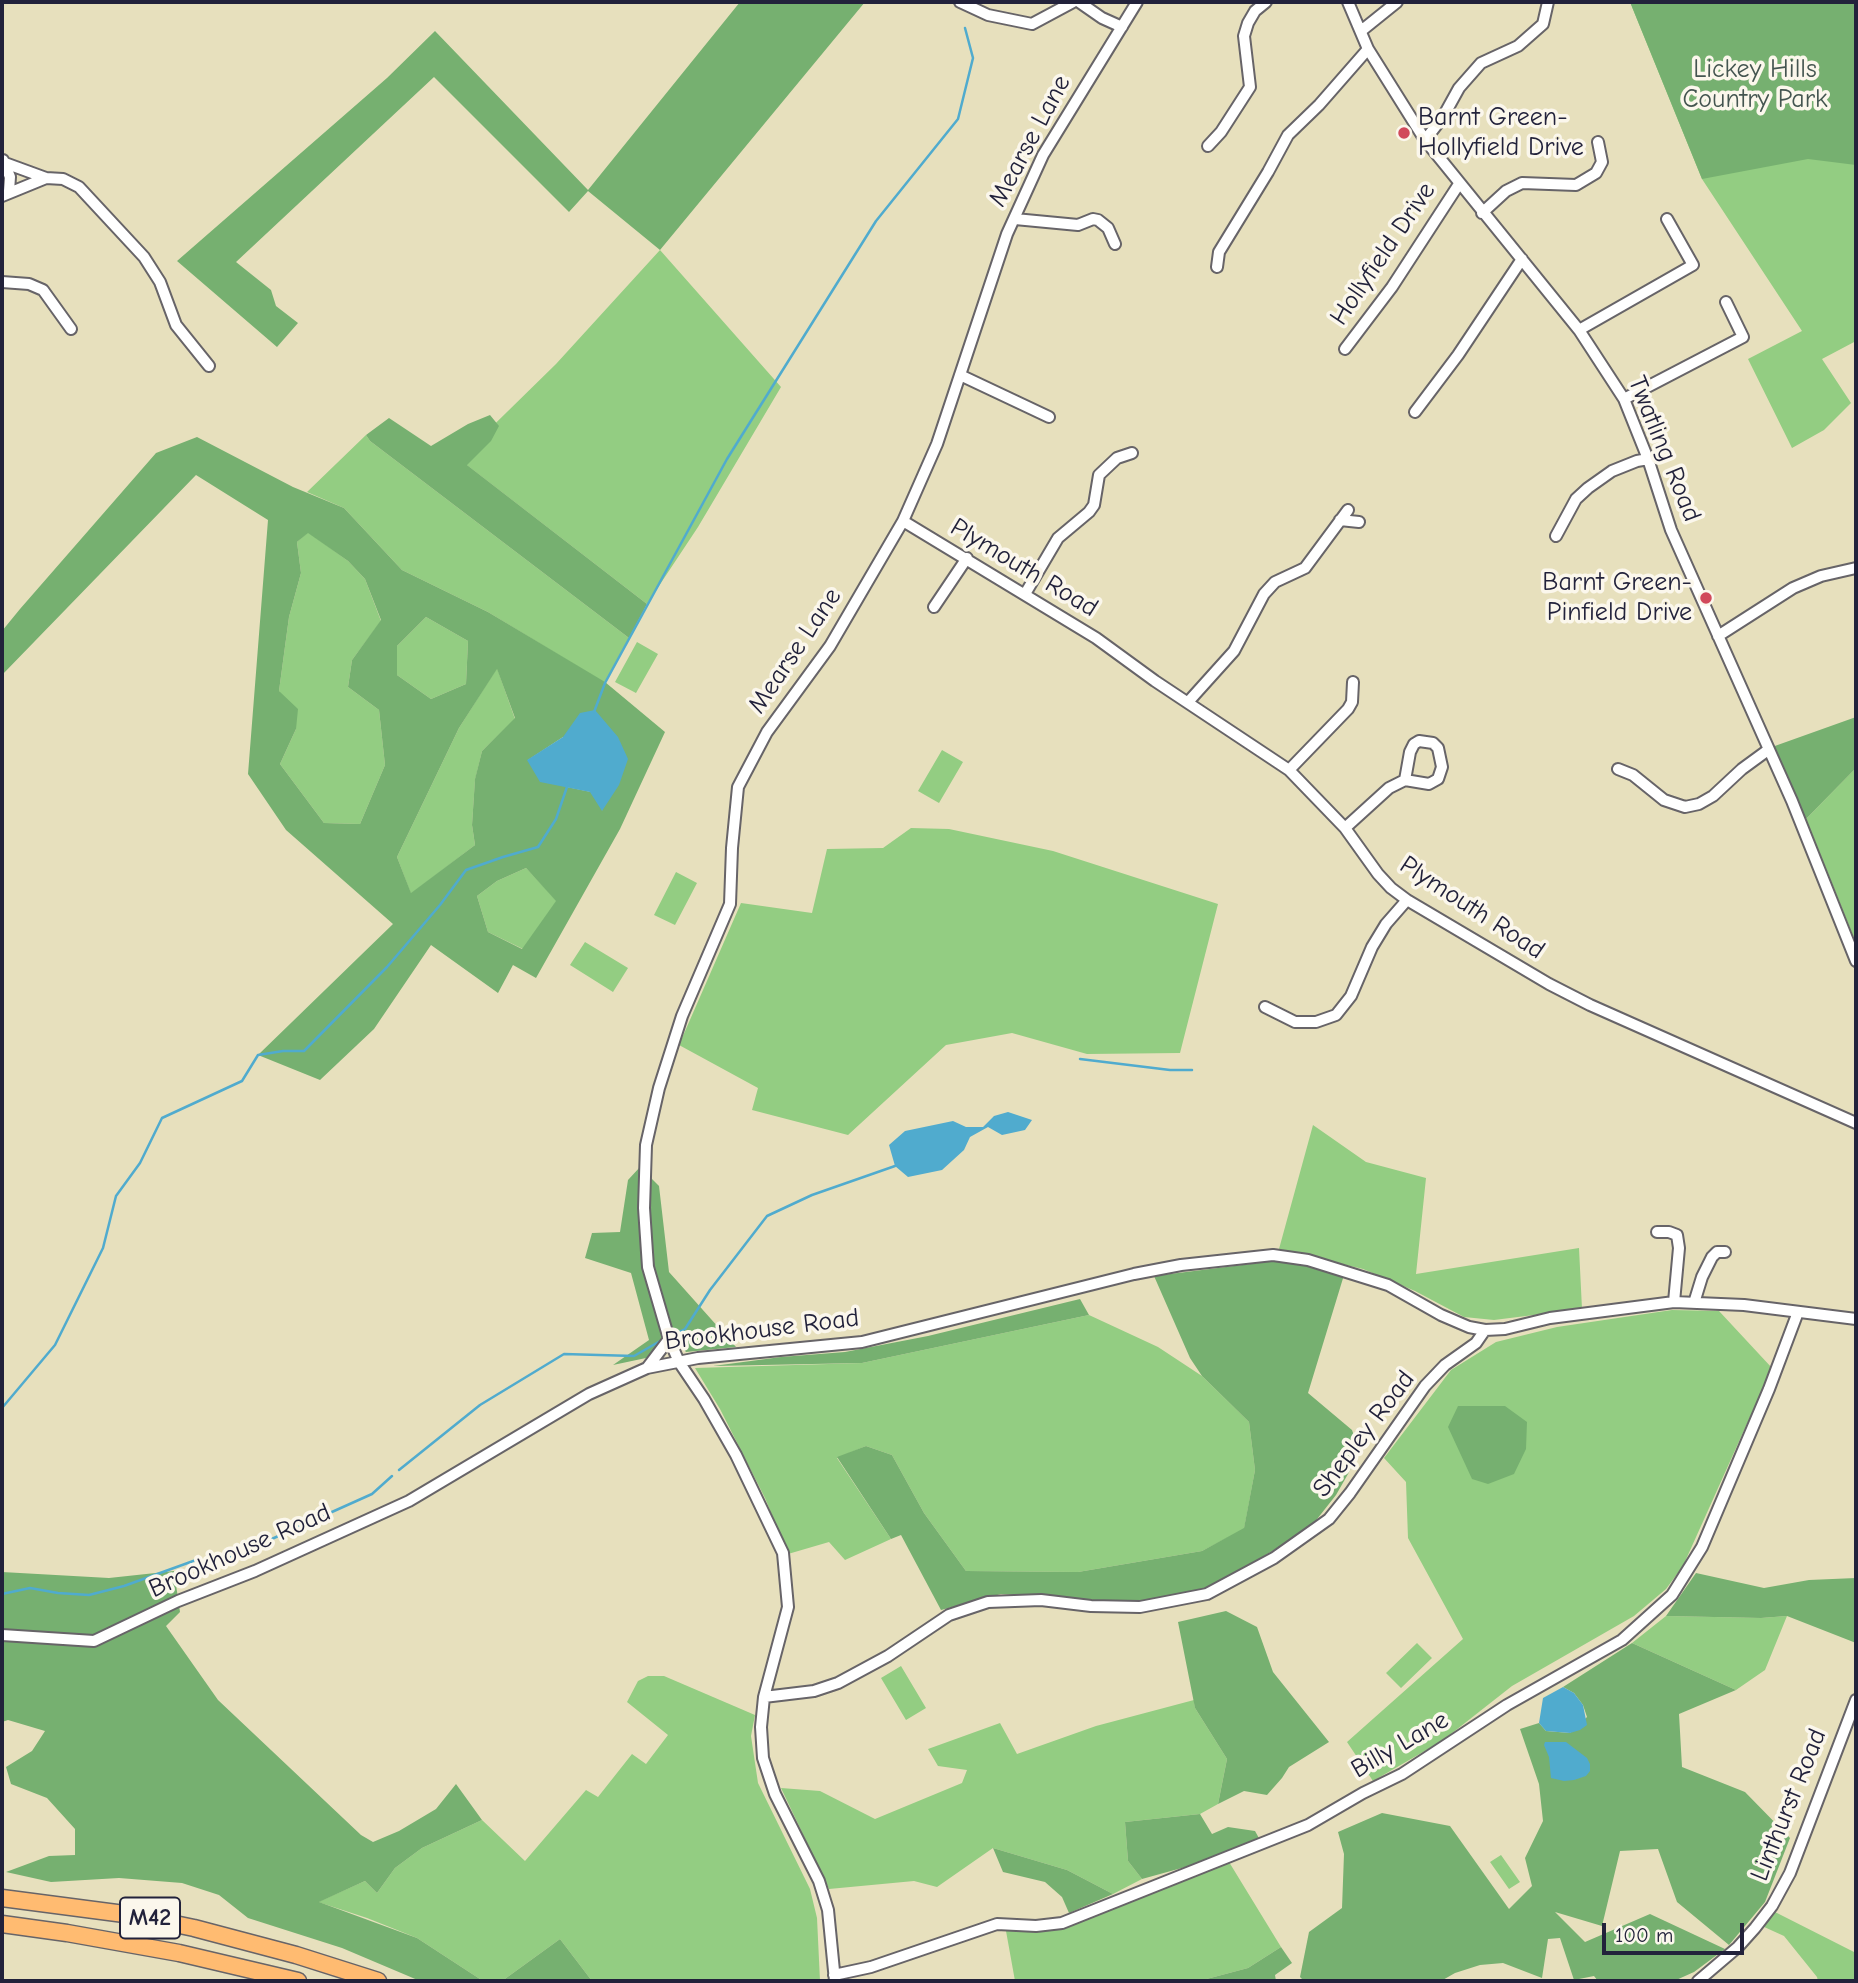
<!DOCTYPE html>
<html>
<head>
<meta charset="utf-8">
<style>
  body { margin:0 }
  #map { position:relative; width:1858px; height:1983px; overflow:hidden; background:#e7e0bd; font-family:"Comic Neue",sans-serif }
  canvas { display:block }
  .frame { position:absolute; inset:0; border:4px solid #22223b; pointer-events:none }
  .scale { position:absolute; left:1602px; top:1923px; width:142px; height:32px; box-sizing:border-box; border:4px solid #22223b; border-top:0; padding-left:9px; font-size:21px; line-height:24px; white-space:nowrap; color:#22223b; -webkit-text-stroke:5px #fbf7ec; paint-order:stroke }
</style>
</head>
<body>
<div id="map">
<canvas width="1858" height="1983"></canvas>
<div class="frame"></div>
<div class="scale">100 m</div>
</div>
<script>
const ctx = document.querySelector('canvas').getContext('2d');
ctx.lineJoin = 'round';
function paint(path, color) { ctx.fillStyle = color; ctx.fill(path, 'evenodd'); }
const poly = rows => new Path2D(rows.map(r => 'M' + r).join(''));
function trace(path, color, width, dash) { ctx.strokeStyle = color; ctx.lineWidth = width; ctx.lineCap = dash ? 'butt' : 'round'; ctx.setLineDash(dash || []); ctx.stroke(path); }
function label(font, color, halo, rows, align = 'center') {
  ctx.font = font + ' "Comic Neue",sans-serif'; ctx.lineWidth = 7; ctx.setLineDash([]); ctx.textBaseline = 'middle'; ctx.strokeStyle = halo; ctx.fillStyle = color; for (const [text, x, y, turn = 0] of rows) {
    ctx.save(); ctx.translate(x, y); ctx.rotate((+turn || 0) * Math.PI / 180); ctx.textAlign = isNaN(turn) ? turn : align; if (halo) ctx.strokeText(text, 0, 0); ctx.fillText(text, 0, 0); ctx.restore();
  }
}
paint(poly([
  [1630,2,1856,2,1856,341,1822,359,1851,403,1824,430,1792,448,1748,359,1802,331,1702,179],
  [660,250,781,387,698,527,647,604,459,459,556,364],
  [366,435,370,441,629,638,605,683,488,612,402,570,344,508,307,492],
  [308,532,348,561,365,579,381,621,352,660,348,687,379,710,385,765,360,824,324,823,280,764,296,729,279,691,289,617,301,573,297,542],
  [426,617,468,641,466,684,431,699,397,675,397,646],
  [637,642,658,654,636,693,615,682],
  [497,668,515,719,482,751,475,780,472,825,475,845,411,894,397,857,459,728],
  [942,750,963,762,939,803,918,791],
  [1856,768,1856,943,1806,819],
  [911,828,949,829,1053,851,1218,904,1180,1053,1087,1054,1012,1033,946,1045,848,1135,752,1110,758,1088,679,1045,741,903,812,913,827,849,883,848],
  [526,868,557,901,523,949,488,932,477,896,497,881],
  [676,872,697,883,675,925,654,915],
  [585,942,628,968,613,992,570,965],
  [1313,1125,1366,1162,1426,1178,1416,1274,1579,1248,1582,1309,1494,1320,1464,1317,1415,1291,1363,1269,1279,1249],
  [1672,1310,1719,1311,1772,1368,1683,1566,1666,1589,1634,1616,1512,1686,1442,1741,1373,1781,1347,1742,1463,1639,1408,1538,1406,1482,1384,1458,1451,1370,1496,1342,1557,1327],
  [1089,1315,1158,1347,1202,1376,1249,1422,1255,1470,1244,1529,1202,1551,1078,1572,966,1571,924,1513,892,1455,866,1446,837,1458,891,1539,845,1560,829,1542,788,1554,765,1498,720,1409,695,1368,862,1363],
  [1666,1616,1761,1618,1787,1616,1765,1670,1736,1690,1632,1643],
  [1417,1643,1432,1658,1401,1688,1386,1673],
  [901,1666,926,1708,906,1720,881,1678],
  [648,1676,664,1676,755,1715,751,1736,758,1783,810,1889,817,1918,820,1981,592,1981,560,1939,502,1981,483,1981,417,1938,367,1918,318,1902,365,1881,377,1893,395,1868,422,1848,482,1820,525,1861,586,1790,598,1797,632,1754,646,1764,668,1735,627,1702,638,1681],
  [1194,1700,1195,1708,1227,1759,1218,1804,1200,1814,1125,1822,1128,1861,1142,1879,1113,1894,1067,1870,993,1848,937,1887,914,1881,829,1889,781,1788,820,1791,875,1819,962,1783,967,1770,938,1766,928,1749,1000,1723,1017,1754,1096,1726],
  [1501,1855,1520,1882,1509,1889,1490,1862],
  [1229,1862,1281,1947,1248,1968,1199,1981,1015,1981,1006,1931,1064,1929],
  [1775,1912,1856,1953,1856,1981,1818,1981,1817,1977,1784,1936,1762,1926]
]), '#93cd82');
paint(poly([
  [740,2,865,2,660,250,588,191,569,212,434,77,236,262,271,290,276,306,298,323,277,347,177,261,387,78,435,31,588,190],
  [1630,2,1856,2,1856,165,1808,159,1702,179],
  [490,415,499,426,491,441,467,465,647,604,629,638,370,441,366,435,389,418,431,446,468,424],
  [197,437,293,487,344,508,402,570,488,612,605,682,665,732,620,829,536,978,513,965,498,993,431,945,374,1029,320,1080,258,1055,393,924,286,830,248,774,268,520,196,475,2,675,2,631,20,609,156,453],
  [308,533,348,561,365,579,381,620,352,660,348,687,379,710,385,765,360,824,324,823,280,764,296,729,298,709,279,691,289,617,301,573,297,542],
  [426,617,468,641,466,684,431,699,397,675,397,646],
  [497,669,515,718,482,751,475,779,472,825,475,845,411,893,397,857,459,728],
  [563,737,603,811,591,792,567,787,528,760],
  [526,868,556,901,522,949,488,932,477,896,497,881],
  [1856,717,1856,768,1806,819,1772,747],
  [640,1167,659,1186,669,1272,736,1347,686,1352,674,1338,667,1340,646,1358,613,1365,649,1340,631,1273,585,1258,592,1233,620,1232,628,1180],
  [1282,1260,1344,1275,1308,1393,1352,1430,1360,1453,1336,1495,1310,1528,1236,1573,1198,1592,1140,1603,1001,1594,941,1610,901,1535,891,1539,837,1457,866,1446,892,1455,924,1513,966,1571,1078,1572,1202,1551,1244,1528,1255,1470,1249,1422,1202,1376,1190,1358,1154,1276],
  [1080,1299,1089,1315,862,1363,713,1366,781,1357,845,1352,928,1336],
  [1458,1406,1505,1406,1527,1422,1526,1449,1514,1474,1488,1484,1472,1479,1448,1427],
  [174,1571,180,1612,166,1626,218,1700,361,1835,373,1842,399,1831,436,1809,456,1784,482,1820,422,1848,395,1868,377,1893,365,1881,319,1902,417,1938,483,1981,420,1981,342,1948,248,1918,219,1895,182,1883,119,1878,51,1882,6,1872,49,1856,75,1855,75,1829,47,1798,11,1784,6,1767,32,1751,45,1731,8,1720,2,1722,2,1572,109,1578],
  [1696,1573,1764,1588,1809,1580,1856,1578,1856,1643,1787,1616,1761,1618,1666,1616],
  [1226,1611,1257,1627,1273,1672,1329,1742,1289,1767,1282,1778,1267,1795,1244,1791,1218,1804,1227,1759,1195,1708,1178,1622],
  [1632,1643,1736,1690,1679,1714,1682,1767,1745,1792,1790,1838,1765,1902,1729,1945,1677,1902,1658,1849,1620,1851,1602,1926,1555,1912,1585,1942,1650,1914,1725,1949,1694,1972,1674,1981,1598,1981,1594,1976,1574,1980,1560,1938,1548,1939,1542,1978,1503,1963,1480,1965,1455,1973,1441,1981,1304,1981,1300,1977,1309,1932,1342,1908,1344,1854,1338,1832,1382,1813,1450,1826,1509,1909,1532,1886,1525,1858,1543,1821,1539,1784,1520,1729,1539,1723,1546,1731,1570,1733,1587,1717,1583,1705,1574,1693,1563,1687],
  [1200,1814,1212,1834,1228,1827,1255,1831,1260,1840,1225,1856,1142,1879,1128,1861,1125,1822],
  [993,1848,1067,1870,1113,1894,1069,1913,1062,1897,1045,1882,1003,1872],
  [560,1939,592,1981,502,1981],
  [1281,1947,1292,1963,1275,1975,1276,1981,1199,1981,1248,1968]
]), '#76b070');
paint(poly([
  [595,710,618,737,628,759,619,785,602,811,590,792,540,782,527,760,563,737,580,713],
  [1008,1112,1032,1120,1025,1130,1002,1135,988,1127,970,1137,964,1150,942,1170,908,1177,895,1166,889,1145,905,1131,953,1121,966,1127,983,1127,994,1116],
  [1563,1687,1574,1693,1583,1705,1587,1725,1580,1730,1570,1733,1546,1731,1539,1723,1543,1698],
  [1545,1742,1566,1742,1587,1758,1590,1764,1590,1771,1586,1776,1574,1780,1564,1781,1551,1778,1549,1757,1544,1745]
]), '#50abce');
trace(poly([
  [594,712,605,683,727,459,876,221,958,119,973,58,965,28],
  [1080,1059,1170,1070,1192,1070],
  [675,1334,685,1329,710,1290,767,1216,812,1195,895,1166],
  [2,1408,55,1345,103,1248,116,1196,140,1163,162,1118,242,1081,258,1055,283,1051,304,1051,387,967,440,905,466,870,503,857,538,847,556,819,568,784],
  [399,1470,480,1405,564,1354,634,1356,662,1340],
  [2,1594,30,1588,58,1593,89,1595,124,1586,196,1560,216,1564,372,1494,392,1476]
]), '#50abce', 2.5);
const minor = poly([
  [960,2,988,15,1032,24,1073,2],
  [1079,2,1102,18,1122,27],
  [1348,2,1368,49,1425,140,1579,330,1624,399,1648,459,1671,530,1792,801,1856,961],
  [1361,31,1397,2],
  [1425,140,1443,117,1459,88,1481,63,1518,46,1543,24,1548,2],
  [1208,146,1221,132,1250,87,1244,36,1248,23,1255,11,1266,2],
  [3,160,10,177,9,191],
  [5,163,46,178],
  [2,196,46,178,63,179,79,187,144,257,160,282,176,325,209,366],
  [1482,213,1506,191,1522,183,1576,185,1596,173,1602,162,1598,142],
  [1015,219,1078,225,1093,219,1098,220,1108,228,1115,244],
  [1217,267,1219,252,1268,172,1288,135,1319,105,1368,49],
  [2,282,29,284,43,290,71,329],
  [1579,330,1693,265,1667,219],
  [1345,349,1392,287,1459,184],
  [960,375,1049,417],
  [1624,399,1743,337,1726,302],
  [1415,412,1458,355,1522,259],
  [1340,520,1359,522],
  [903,521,1096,638,1155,681,1289,770,1345,828,1378,874,1391,888,1407,900,1549,984,1590,1005,1856,1123],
  [1556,536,1576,499,1588,488,1612,471,1637,461,1648,459],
  [1025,594,1058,538,1089,512,1094,505,1099,475,1117,458,1132,453],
  [934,607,967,558],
  [1718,636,1793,588,1821,576,1856,568],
  [1189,701,1234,651,1264,594,1275,582,1305,568,1348,510],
  [1618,769,1633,775,1664,800,1685,807,1699,804,1713,796,1742,769,1768,750],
  [1289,770,1348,709,1352,702,1353,682],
  [1345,828,1389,788,1405,780,1410,752,1414,744,1419,741,1433,743,1438,748,1442,767,1438,779,1429,784,1405,780],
  [1265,1007,1295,1022,1316,1022,1336,1015,1351,996,1372,947,1386,924,1407,900],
  [1657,1232,1669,1232,1677,1235,1679,1248,1674,1302],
  [1694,1303,1702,1277,1712,1257,1717,1252,1725,1252],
  [647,1368,669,1339],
  [2,1635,94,1641,178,1601,255,1571,409,1501,589,1394,647,1368,698,1358,862,1342,1134,1274,1181,1265,1273,1255,1308,1260,1388,1285,1441,1315,1469,1327,1485,1330,1505,1329,1550,1318,1674,1302,1744,1305,1856,1319],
  [764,1697,814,1691,838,1683,888,1656,949,1615,988,1602,1041,1600,1091,1606,1140,1607,1207,1594,1274,1558,1329,1519,1350,1493,1425,1386,1445,1365,1476,1343,1485,1330],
  [834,1975,871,1967,997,1924,1036,1926,1062,1923,1308,1825,1363,1793,1402,1774,1507,1705,1622,1640,1672,1595,1702,1547,1769,1389,1798,1312],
  [835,1981,828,1910,819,1881,775,1794,763,1758,761,1727,764,1697,788,1607,783,1553,736,1455,704,1399,679,1362,669,1339,648,1267,644,1208,646,1145,659,1088,682,1016,730,904,732,848,738,787,767,732,830,646,903,521,937,444,1007,234,1043,155,1137,2],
  [1698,1981,1738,1947,1755,1928,1772,1906,1790,1873,1856,1700]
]);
const highway = poly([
  [2,1898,132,1915,194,1928,296,1955,378,1981],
  [2,1924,67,1933,179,1953,298,1981]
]);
trace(minor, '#676468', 14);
trace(highway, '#676468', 19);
trace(minor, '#fff', 10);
trace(highway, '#ffbb71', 16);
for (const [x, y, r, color] of [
  [1404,133,7,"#d1495b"],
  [1706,598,7,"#d1495b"]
]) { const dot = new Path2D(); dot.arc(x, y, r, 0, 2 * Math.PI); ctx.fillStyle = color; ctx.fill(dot); trace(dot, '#fbf7ec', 2.5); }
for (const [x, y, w] of [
  [150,1918,60]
]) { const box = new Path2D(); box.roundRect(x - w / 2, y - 20.5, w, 41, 5); ctx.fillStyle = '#fbf7ec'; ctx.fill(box); trace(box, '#22223b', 2); }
label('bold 24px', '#22223b', null, [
  ["M42",150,1918]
]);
label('26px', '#445550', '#fbf7ec', [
  ["Lickey Hills",1755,70],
  ["Country Park",1755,100]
]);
label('26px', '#22223b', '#fbf7ec', [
  ["Barnt Green-",1418,118],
  ["Hollyfield Drive",1418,148],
  ["Barnt Green-",1692,583,"right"],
  ["Pinfield Drive",1692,613,"right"]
], 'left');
label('26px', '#22223b', '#fbf7ec', [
  ["Mearse Lane",1030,141,-62],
  ["Hollyfield Drive",1383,254,-56],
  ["Twatling Road",1664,449,68],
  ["Plymouth Road",1024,568,31],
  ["Mearse Lane",795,651,-56],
  ["Plymouth Road",1472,908,33],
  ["Brookhouse Road",762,1330,-7],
  ["Shepley Road",1364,1434,-53],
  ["Brookhouse Road",240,1551,-24],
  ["Billy Lane",1400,1745,-30],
  ["Linthurst Road",1789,1805,-68]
]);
</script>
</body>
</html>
